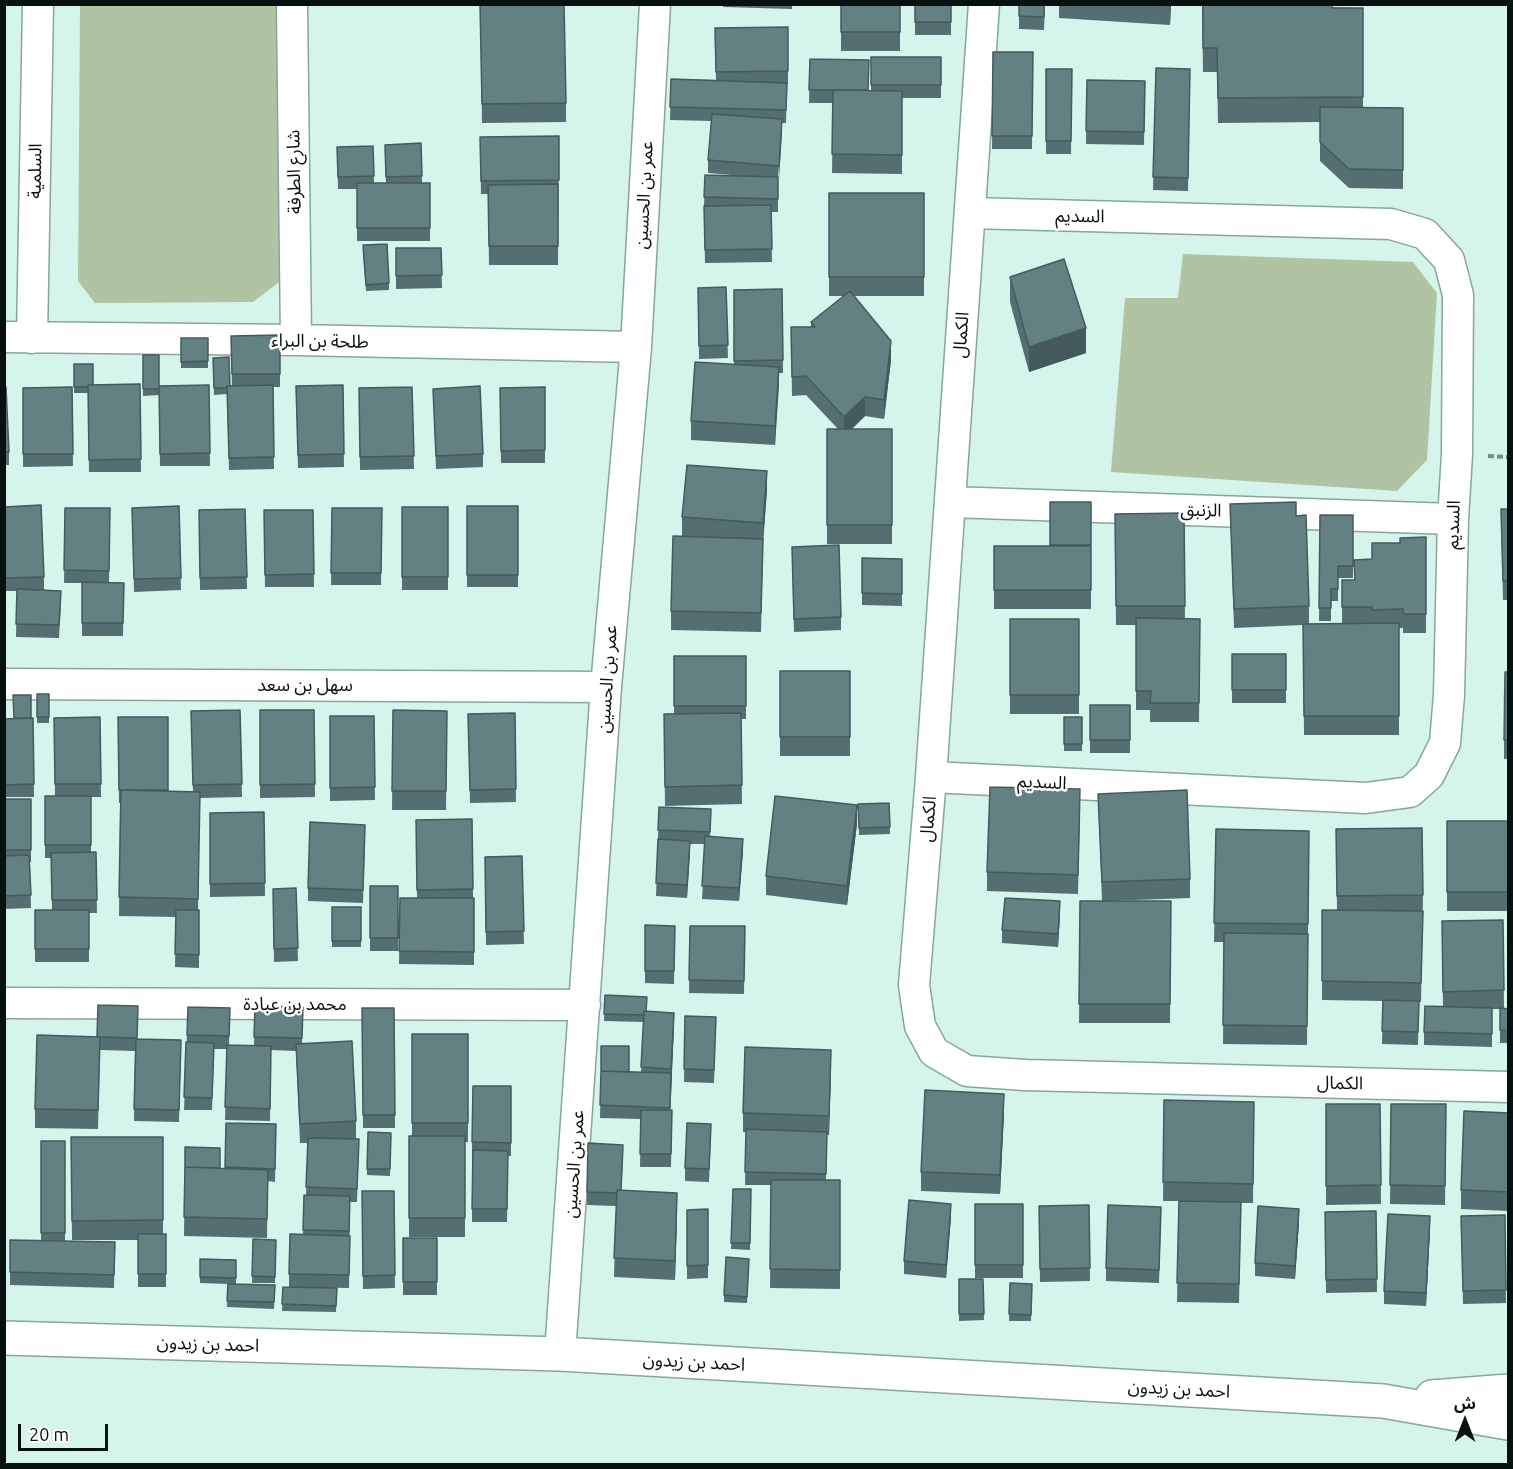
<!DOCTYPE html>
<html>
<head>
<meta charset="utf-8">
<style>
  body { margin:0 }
  #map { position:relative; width:1513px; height:1469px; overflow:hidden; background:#d5f4ec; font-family:Ubuntu,"Noto Sans Arabic",sans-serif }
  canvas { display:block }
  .frame { position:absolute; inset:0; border:6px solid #071210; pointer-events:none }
  .north { position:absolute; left:1435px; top:1391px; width:60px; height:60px; -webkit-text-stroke:4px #fff; paint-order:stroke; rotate:0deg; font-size:16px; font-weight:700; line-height:24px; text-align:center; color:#071210 }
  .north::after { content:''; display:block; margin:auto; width:21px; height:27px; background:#071210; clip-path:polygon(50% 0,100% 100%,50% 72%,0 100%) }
  .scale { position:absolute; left:18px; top:1424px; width:90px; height:27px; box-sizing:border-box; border:3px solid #071210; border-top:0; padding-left:8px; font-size:18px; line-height:21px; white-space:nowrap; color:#071210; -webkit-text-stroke:4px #fff; paint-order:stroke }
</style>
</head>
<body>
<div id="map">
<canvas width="1513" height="1469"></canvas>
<div class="frame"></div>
<div class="north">ش</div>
<div class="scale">20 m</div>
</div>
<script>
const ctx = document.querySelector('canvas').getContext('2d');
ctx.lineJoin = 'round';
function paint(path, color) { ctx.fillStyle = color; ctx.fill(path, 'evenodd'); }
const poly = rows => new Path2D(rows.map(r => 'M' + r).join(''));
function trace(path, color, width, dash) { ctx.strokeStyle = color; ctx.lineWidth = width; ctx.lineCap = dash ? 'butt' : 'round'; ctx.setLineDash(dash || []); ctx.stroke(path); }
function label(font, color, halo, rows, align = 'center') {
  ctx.font = font + ' Ubuntu,"Noto Sans Arabic",sans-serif'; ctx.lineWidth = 5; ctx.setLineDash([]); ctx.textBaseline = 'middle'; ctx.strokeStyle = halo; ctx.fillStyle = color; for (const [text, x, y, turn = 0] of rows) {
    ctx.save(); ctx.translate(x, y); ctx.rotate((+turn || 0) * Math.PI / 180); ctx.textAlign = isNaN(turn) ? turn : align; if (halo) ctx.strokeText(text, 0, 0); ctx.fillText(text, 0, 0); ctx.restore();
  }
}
paint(poly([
  [80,5,281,5,282,280,253,302,95,303,78,281],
  [1183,254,1413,262,1437,293,1427,460,1397,491,1111,472,1125,298,1178,298]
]), '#b0c3a2');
const street = poly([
  [292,4,296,340],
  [984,4,931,777,914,985,920,1026,934,1052,967,1071,1025,1075,1508,1087],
  [4,337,296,340,636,347],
  [32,338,38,4],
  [950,502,1453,519],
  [4,684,606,687],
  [931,777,1366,798,1410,792,1429,775,1445,743,1449,695,1453,519,1457,454,1458,295,1449,260,1425,234,1391,224,970,213],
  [4,1003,585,1005],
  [560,1354,606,687,636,347,655,4]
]);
const secondary = poly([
  [4,1338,560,1354,1383,1401,1508,1423],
  [1432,1397,1508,1391]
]);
trace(street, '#88a59e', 33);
trace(secondary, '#88a59e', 36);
trace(poly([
  [1488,456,1508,457]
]), '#758b86', 4, [6, 3]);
trace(street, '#fff', 30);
trace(secondary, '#fff', 33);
paint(poly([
  [480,4,566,103,566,122,482,123],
  [723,4,792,4,792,9,723,7],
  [841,4,900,4,900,51,841,51],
  [915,4,951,4,951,35,915,35],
  [1019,4,1045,4,1044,30,1019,29],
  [1059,4,1171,4,1170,25,1059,18],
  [1202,4,1363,8,1363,107,1403,108,1403,189,1349,188,1320,161,1320,122,1218,123,1217,72,1203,72],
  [788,27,788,84,787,84,786,123,782,123,778,179,778,212,771,212,772,262,705,263,704,206,705,175,744,176,708,173,708,160,712,121,670,120,671,79,716,80,715,28],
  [993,52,1033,52,1032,149,992,149],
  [871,57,941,57,941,98,902,98,902,174,832,173,833,103,809,103,810,59,868,90,871,90],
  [1156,68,1190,69,1188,191,1153,190],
  [1046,69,1072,69,1071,154,1046,154],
  [1087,80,1145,81,1144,145,1086,144],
  [559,136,558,265,489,265,488,194,481,194,480,137],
  [421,143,422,183,430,183,430,241,357,241,357,189,338,189,337,147,373,146,374,183,386,183,385,145],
  [829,193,924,193,924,296,854,296,891,360,884,419,865,416,852,429,892,429,892,544,827,544,827,429,838,429,806,395,792,396,791,327,811,327,811,322,843,296,829,296],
  [396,248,441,248,442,288,396,289],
  [363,252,389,283,389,290,366,291],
  [1010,277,1086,353,1029,372,1010,302],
  [726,287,728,358,699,359,698,288],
  [782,289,783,373,779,373,775,445,691,440,691,421,734,364,734,290],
  [280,335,280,387,273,387,274,469,229,470,227,394,214,395,213,358,230,386,232,386,231,336],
  [181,338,208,338,208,368,181,368],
  [143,355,159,386,209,385,210,466,160,466,159,395,143,396],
  [74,364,93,385,140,384,141,472,89,472,88,393,74,393],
  [343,385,344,467,298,468,296,386],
  [4,387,9,452,9,465,4,465],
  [72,387,73,466,23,467,23,388],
  [412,387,414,469,360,470,359,388],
  [545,387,545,463,501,463,500,388],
  [433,389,483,454,483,467,436,469],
  [767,490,763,542,761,632,671,630,671,611,701,537,682,536,682,517],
  [1091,502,1091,609,994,609,994,546,1050,546],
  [1230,504,1296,516,1309,606,1309,624,1342,624,1342,580,1354,580,1372,559,1400,543,1426,537,1426,633,1403,633,1403,628,1399,628,1399,735,1304,735,1303,625,1234,628],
  [179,506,181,590,134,592,132,508],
  [467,506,518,506,518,587,467,587],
  [4,507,44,577,44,589,61,603,59,638,16,637,17,591,4,591],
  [402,507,448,507,448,590,402,590],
  [65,508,110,508,109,582,124,583,123,636,82,636,82,583,64,583],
  [332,508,382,508,381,585,331,585],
  [245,509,247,589,200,590,199,510],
  [1501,509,1509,509,1509,600,1503,600],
  [264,510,313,510,314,587,265,587],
  [1184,513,1185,618,1200,619,1199,722,1150,722,1150,710,1136,710,1136,625,1116,625,1115,514],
  [1320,515,1353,515,1353,578,1338,578,1338,601,1331,601,1331,621,1319,621],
  [862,558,902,559,902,606,862,605],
  [792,560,841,617,841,630,794,632],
  [1010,619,1079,619,1079,714,1010,714],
  [1232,654,1286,654,1286,703,1232,703],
  [674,656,746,656,746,719,741,719,742,804,665,806,664,714,674,714],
  [780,671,850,671,850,756,780,756],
  [1509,672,1509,759,1504,759,1504,740],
  [37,694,49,694,49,723,37,723],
  [1090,705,1130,705,1130,753,1090,753],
  [240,710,242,797,200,798,198,910,199,910,199,968,175,967,176,917,119,916,120,803,119,803,118,717,168,717,168,791,193,792,191,711],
  [260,710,314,710,315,797,260,798],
  [393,710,447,711,446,810,392,810],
  [515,713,516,802,470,803,468,714],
  [330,716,374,716,375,800,330,801],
  [100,717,101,797,91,797,91,852,96,852,97,913,89,913,89,962,35,962,35,910,52,910,51,858,45,858,45,796,55,796,54,718],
  [1064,717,1082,717,1082,751,1064,751],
  [33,718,34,797,4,797,4,719],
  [1098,794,1190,879,1190,898,1109,901,1171,901,1170,1023,1079,1023,1080,901,1102,901],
  [4,799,31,799,31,862,30,862,31,908,4,909],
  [889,803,890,834,859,835,858,804],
  [659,807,711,809,710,836,743,851,739,901,702,899,705,844,690,844,687,898,656,896],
  [1080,808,1078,894,987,891,987,872],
  [264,812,265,896,210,897,210,813],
  [472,819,473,898,474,898,474,965,399,964,400,898,417,898,416,820],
  [1447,821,1509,821,1509,911,1447,911],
  [857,824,847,905,766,895,766,876],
  [1216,829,1309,831,1307,1045,1223,1044,1224,942,1214,942],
  [1336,829,1423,895,1421,1002,1419,1002,1418,1045,1382,1044,1383,1001,1322,1000,1322,910,1337,910],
  [365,837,363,903,308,901,308,888],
  [522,856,524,944,486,945,485,857],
  [370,886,398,886,398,951,370,951],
  [296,888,298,961,274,962,273,889],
  [332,907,361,907,361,947,332,947],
  [1060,914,1058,947,1002,943,1002,930],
  [1503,920,1504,1008,1509,1009,1509,1043,1500,1043,1500,1009,1492,1009,1492,1047,1424,1045,1424,1032,1443,1007,1442,921],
  [645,925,675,926,674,984,645,983],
  [690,926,745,926,744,994,689,993],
  [605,995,647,1011,674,1026,670,1110,672,1110,671,1167,640,1167,641,1119,600,1118,601,1075,629,1072,641,1073,644,1022,604,1021],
  [138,1006,137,1039,181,1040,179,1122,134,1121,135,1051,100,1050,98,1129,35,1128,35,1109,97,1037],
  [255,1006,303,1007,302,1044,356,1121,356,1139,359,1139,357,1202,350,1202,349,1288,289,1287,289,1274,303,1234,304,1195,306,1195,308,1143,300,1143,296,1051,271,1050,270,1121,225,1120,227,1049,214,1049,212,1110,184,1110,188,1007,230,1008,229,1045,254,1046],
  [362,1008,394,1008,395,1128,363,1128],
  [685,1016,716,1017,714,1083,684,1082],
  [412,1034,468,1034,468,1142,465,1142,465,1237,409,1237,409,1136,412,1136],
  [831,1069,829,1135,827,1135,826,1180,840,1180,840,1289,770,1288,771,1185,745,1185,746,1132,743,1132,743,1113],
  [511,1086,511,1156,508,1156,507,1222,472,1222,472,1142],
  [1164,1100,1254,1102,1253,1203,1241,1203,1239,1303,1177,1302,1179,1201,1163,1201],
  [1326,1104,1380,1104,1381,1204,1326,1205],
  [1391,1104,1446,1104,1445,1205,1390,1204],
  [1004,1113,1000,1194,921,1191,921,1172],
  [1509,1113,1509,1211,1461,1209,1461,1190],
  [226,1123,276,1124,275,1182,268,1181,267,1238,184,1236,185,1147,220,1168,225,1168],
  [391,1133,390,1176,367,1175,367,1169],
  [711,1136,709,1182,685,1181,685,1168],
  [71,1137,163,1137,163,1234,166,1234,166,1287,138,1287,138,1240,72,1240],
  [41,1141,65,1141,65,1241,115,1242,114,1288,10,1285,10,1240,41,1241],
  [623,1158,621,1190,677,1212,675,1280,614,1277,616,1206,587,1205,587,1192],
  [733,1189,751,1189,750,1250,731,1249],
  [362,1191,394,1191,395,1288,363,1289],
  [975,1204,1023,1204,1023,1278,975,1278],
  [1089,1205,1090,1281,1040,1282,1039,1206],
  [708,1209,708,1278,687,1279,687,1210],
  [1376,1211,1377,1292,1326,1293,1325,1212],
  [1505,1215,1506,1303,1463,1304,1461,1216],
  [951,1217,946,1278,904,1274,904,1261],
  [1161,1220,1159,1283,1106,1281,1106,1268],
  [1299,1222,1295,1279,1255,1276,1255,1263],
  [1430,1229,1426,1306,1384,1304,1384,1291],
  [403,1238,437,1238,437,1295,403,1295],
  [253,1239,276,1240,275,1283,252,1283],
  [200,1259,236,1260,236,1284,275,1285,274,1309,227,1307,228,1284,200,1283],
  [749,1265,747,1303,724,1302,724,1295],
  [959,1279,983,1279,984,1320,959,1321],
  [1010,1283,1032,1284,1031,1321,1009,1321],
  [283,1287,337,1288,336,1312,282,1311]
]), '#556e71');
paint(poly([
  [1170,4,1171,4,1170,25],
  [782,119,782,132,779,179,779,166],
  [1086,328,1086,353,1029,372,1029,347],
  [891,341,891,360,884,419,884,400],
  [779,367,779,386,775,445,775,426],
  [865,397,865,416,844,436,844,417],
  [767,471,767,490,763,542,763,523],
  [857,805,857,824,847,905,847,886],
  [743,839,743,851,739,901,739,888],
  [690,841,690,854,687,898,687,885],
  [1060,901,1060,914,1058,947,1058,934],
  [674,1013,674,1026,670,1120,671,1069],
  [831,1050,831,1069,829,1135,829,1116],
  [1004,1094,1004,1113,1000,1194,1000,1175],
  [677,1193,677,1212,675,1280,675,1261],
  [951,1204,951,1217,946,1278,946,1265],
  [1299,1209,1299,1222,1295,1279,1295,1266],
  [1430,1216,1430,1229,1426,1306,1426,1293]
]), '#455a5c');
const building = poly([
  [480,4,564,4,566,103,482,104,480,4],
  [841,4,900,4,900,32,841,32,841,4],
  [915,4,951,4,951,22,915,22,915,4],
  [1019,4,1044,4,1044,17,1019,16,1019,4],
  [1148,4,1170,4,1170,6,1148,4],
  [1203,4,1332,4,1332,8,1363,8,1363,97,1218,98,1217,48,1203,48,1203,4],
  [788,27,788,71,716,72,715,28,788,27],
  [993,52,1033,52,1032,136,992,136,993,52],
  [871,57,941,57,941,85,871,85,871,57],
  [810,59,869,60,868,90,809,90,810,59],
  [1156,68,1190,69,1188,178,1153,177,1156,68],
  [1046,69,1072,69,1071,141,1046,141,1046,69],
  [671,79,787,83,786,110,670,107,671,79],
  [1087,80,1145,81,1144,132,1086,131,1087,80],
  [833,90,902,91,902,155,832,154,833,90],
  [1320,107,1403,108,1403,170,1349,169,1320,142,1320,107],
  [712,114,782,119,779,166,708,160,712,114],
  [559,136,559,180,481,181,480,137,559,136],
  [421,143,422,176,386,177,385,145,421,143],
  [373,146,374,176,338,177,337,147,373,146],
  [705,175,778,177,778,199,704,197,705,175],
  [357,183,430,183,430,228,357,228,357,183],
  [558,184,558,246,489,246,488,185,558,184],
  [829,193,924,193,924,277,829,277,829,193],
  [771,205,772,249,705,250,704,206,771,205],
  [387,244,389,283,366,285,363,245,387,244],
  [396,248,441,248,442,275,396,276,396,248],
  [1064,259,1086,328,1029,347,1010,277,1064,259],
  [726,287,728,345,699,346,698,288,726,287],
  [782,289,783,360,734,361,734,290,782,289],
  [850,291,891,341,884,400,865,397,844,417,806,376,792,377,791,327,815,327,811,322,850,291],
  [280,335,280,374,232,374,231,336,280,335],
  [181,338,208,338,208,361,181,362,181,338],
  [143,355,159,355,159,389,143,389,143,355],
  [229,357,230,386,227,386,227,388,214,388,213,358,229,357],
  [695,362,779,367,775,426,691,421,695,362],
  [74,364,93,364,93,385,88,385,88,387,74,387,74,364],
  [140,384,141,459,89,460,88,385,140,384],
  [209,385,210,453,160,454,159,386,209,385],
  [273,385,274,457,229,458,227,386,273,385],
  [343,385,344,454,298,455,296,386,343,385],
  [480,386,483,454,436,456,433,389,480,386],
  [4,387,6,387,9,452,4,452,4,387],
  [72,387,73,454,23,454,23,388,72,387],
  [412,387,414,456,360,457,359,388,412,387],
  [545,387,545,450,501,451,500,388,545,387],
  [827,429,892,429,892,525,827,525,827,429],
  [687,465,767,471,763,523,682,517,687,465],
  [1050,502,1091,502,1091,545,1050,545,1050,502],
  [1296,502,1296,516,1306,515,1309,606,1234,609,1230,504,1296,502],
  [41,505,44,577,4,578,4,507,41,505],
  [179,506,181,578,134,579,132,508,179,506],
  [467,506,518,506,518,575,467,575,467,506],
  [402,507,448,507,448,577,402,577,402,507],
  [65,508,110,508,109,571,64,570,65,508],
  [332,508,382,508,381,573,331,573,332,508],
  [245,509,247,577,200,578,199,510,245,509],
  [1501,509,1509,509,1509,581,1503,581,1501,509],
  [264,510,313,510,314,574,265,575,264,510],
  [1184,513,1185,606,1116,606,1115,514,1184,513],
  [1320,515,1353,515,1353,566,1338,566,1338,589,1331,589,1331,608,1319,608,1320,515],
  [673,536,763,539,761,613,671,611,673,536],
  [1426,537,1426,614,1403,614,1403,609,1372,610,1372,607,1342,607,1342,580,1355,580,1354,560,1372,559,1372,543,1400,543,1400,538,1426,537],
  [839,545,841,617,794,619,792,547,839,545],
  [994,546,1091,546,1091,590,994,590,994,546],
  [862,558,902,559,902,594,862,593,862,558],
  [82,582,124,583,123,623,82,623,82,582],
  [17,589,61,591,59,625,16,624,17,589],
  [1136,618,1200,619,1199,703,1150,703,1151,691,1136,691,1136,618],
  [1010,619,1079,619,1079,695,1010,695,1010,619],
  [1399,623,1399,716,1304,716,1303,624,1399,623],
  [1232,654,1286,654,1286,690,1232,690,1232,654],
  [674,656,746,656,746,706,674,706,674,656],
  [780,671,850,671,850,737,780,737,780,671],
  [1505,672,1509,672,1509,740,1504,740,1505,672],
  [37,694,49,694,49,717,37,717,37,694],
  [13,695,31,695,31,718,14,718,13,695],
  [1090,705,1130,705,1130,740,1090,740,1090,705],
  [240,710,242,784,193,785,191,711,240,710],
  [260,710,314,710,315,784,260,785,260,710],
  [393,710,447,711,446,791,392,791,393,710],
  [515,713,516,789,470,790,468,714,515,713],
  [741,713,742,785,665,787,664,714,741,713],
  [330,716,374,716,375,787,330,788,330,716],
  [100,717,101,784,55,784,54,718,100,717],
  [118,717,168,717,168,790,119,790,118,717],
  [1064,717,1082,717,1082,744,1064,744,1064,717],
  [33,718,34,784,4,785,4,719,33,718],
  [990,787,1080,789,1078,875,987,872,990,787],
  [121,790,200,792,198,899,119,897,121,790],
  [1187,790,1190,879,1102,882,1098,794,1187,790],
  [45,796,91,796,91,845,45,845,45,796],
  [775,796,857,805,847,886,766,876,775,796],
  [4,799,31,799,31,850,4,850,4,799],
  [889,803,890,827,859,828,858,804,889,803],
  [659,807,711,809,710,832,658,830,659,807],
  [264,812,265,883,210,884,210,813,264,812],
  [472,819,473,889,417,890,416,820,472,819],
  [1447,821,1509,821,1509,892,1447,892,1447,821],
  [310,822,365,825,363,890,308,888,310,822],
  [1422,828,1423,895,1337,896,1336,829,1422,828],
  [1216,829,1309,831,1308,924,1214,923,1216,829],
  [705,836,743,839,739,888,702,886,705,836],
  [658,839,690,841,687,885,656,883,658,839],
  [96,852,97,900,52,900,51,853,96,852],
  [29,855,31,895,4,896,4,856,29,855],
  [522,856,524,931,486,932,485,857,522,856],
  [370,886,398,886,398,938,370,938,370,886],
  [296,888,298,948,274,949,273,889,296,888],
  [400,898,474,898,474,952,399,951,400,898],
  [1005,898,1060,901,1058,934,1002,930,1005,898],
  [1080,901,1171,901,1170,1004,1079,1004,1080,901],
  [332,907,361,907,361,941,332,941,332,907],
  [35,910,89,910,89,949,35,949,35,910],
  [176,910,199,910,199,955,175,954,176,910],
  [1322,910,1423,911,1421,983,1322,981,1322,910],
  [1503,920,1504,990,1443,992,1442,921,1503,920],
  [645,925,675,926,674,971,645,971,645,925],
  [690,926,745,926,744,981,689,980,690,926],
  [1224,933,1308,934,1307,1026,1223,1025,1224,933],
  [605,995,647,997,646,1011,644,1011,644,1015,604,1014,605,995],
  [1383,1000,1419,1001,1418,1032,1382,1031,1383,1000],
  [98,1005,138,1006,137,1038,97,1037,98,1005],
  [255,1006,303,1007,302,1038,254,1037,255,1006],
  [1425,1006,1492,1008,1492,1034,1424,1032,1425,1006],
  [188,1007,230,1008,229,1036,187,1035,188,1007],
  [362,1008,394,1008,395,1115,363,1115,362,1008],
  [1500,1008,1509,1009,1509,1031,1500,1030,1500,1008],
  [644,1011,674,1013,671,1069,641,1067,644,1011],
  [685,1016,716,1017,714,1070,684,1069,685,1016],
  [412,1034,468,1034,468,1123,412,1123,412,1034],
  [37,1035,100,1037,98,1110,35,1109,37,1035],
  [136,1039,181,1040,179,1110,134,1109,136,1039],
  [352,1041,356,1121,300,1124,296,1044,352,1041],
  [186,1042,214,1043,212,1098,184,1097,186,1042],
  [227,1045,271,1046,270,1109,225,1107,227,1045],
  [601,1046,629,1046,629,1072,601,1071,601,1072,601,1046],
  [745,1047,831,1050,829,1116,743,1113,745,1047],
  [601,1071,671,1073,670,1108,600,1105,601,1071],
  [473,1086,511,1086,511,1143,472,1142,473,1086],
  [925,1090,1004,1094,1000,1175,921,1172,925,1090],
  [1164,1100,1254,1102,1253,1184,1163,1182,1164,1100],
  [1326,1104,1380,1104,1381,1185,1326,1186,1326,1104],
  [1391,1104,1446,1104,1445,1186,1390,1185,1391,1104],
  [641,1110,672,1110,671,1154,640,1154,641,1110],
  [1464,1111,1509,1113,1509,1192,1461,1190,1464,1111],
  [226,1123,276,1124,275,1169,225,1167,226,1123],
  [687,1123,711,1124,709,1169,685,1168,687,1123],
  [746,1129,827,1132,826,1174,745,1172,746,1129],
  [368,1132,391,1133,390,1169,367,1169,368,1132],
  [409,1136,465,1136,465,1218,409,1218,409,1136],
  [71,1137,163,1137,163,1220,72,1221,71,1137],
  [308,1138,359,1139,357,1189,306,1187,308,1138],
  [41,1141,65,1141,65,1233,41,1233,41,1141],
  [588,1143,623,1145,621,1190,617,1190,617,1193,587,1192,588,1143],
  [185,1147,220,1148,220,1168,185,1167,185,1173,185,1147],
  [473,1150,508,1151,507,1209,472,1209,473,1150],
  [185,1167,268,1170,267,1219,184,1217,185,1167],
  [771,1180,840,1180,840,1270,770,1269,771,1180],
  [733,1189,751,1189,750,1243,731,1243,733,1189],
  [617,1190,677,1193,675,1261,614,1258,617,1190],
  [362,1191,394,1191,395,1275,363,1276,362,1191],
  [304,1195,350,1196,349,1231,303,1230,304,1195],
  [909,1200,951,1204,946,1265,904,1261,909,1200],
  [1179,1201,1241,1202,1239,1284,1177,1283,1179,1201],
  [975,1204,1023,1204,1023,1265,975,1265,975,1204],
  [1089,1205,1090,1268,1040,1269,1039,1206,1089,1205],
  [1108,1205,1161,1207,1159,1270,1106,1268,1108,1205],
  [1258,1206,1299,1209,1295,1266,1255,1263,1258,1206],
  [708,1209,708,1265,687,1266,687,1210,708,1209],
  [1376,1211,1377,1279,1326,1280,1325,1212,1376,1211],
  [1388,1214,1430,1216,1426,1293,1384,1291,1388,1214],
  [1505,1215,1506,1290,1463,1291,1461,1216,1505,1215],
  [138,1234,166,1234,166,1274,138,1274,138,1234],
  [290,1234,350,1236,349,1275,289,1274,290,1234],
  [403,1238,437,1238,437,1282,403,1282,403,1238],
  [253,1239,276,1240,275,1277,252,1276,253,1239],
  [10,1240,115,1242,114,1275,10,1272,10,1240],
  [726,1257,749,1259,747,1297,724,1295,726,1257],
  [200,1259,236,1260,236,1278,200,1277,200,1259],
  [959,1279,983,1279,984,1314,959,1314,959,1279],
  [1010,1283,1032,1284,1031,1315,1009,1314,1010,1283],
  [228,1284,275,1285,274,1302,227,1301,228,1284],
  [283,1287,337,1288,336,1306,282,1304,283,1287]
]);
paint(building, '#638083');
trace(building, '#455a5c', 1.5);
label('18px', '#071210', '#fff', [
  ["السلمية",35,171,-89],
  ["شارع الطرفة",294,172,-91],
  ["عمر بن الحسين",644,195,-87],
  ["السديم",1080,216,1],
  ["الكمال",961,335,-86],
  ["طلحة بن البراء",320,341,1],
  ["الزنبق",1201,510,2],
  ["السديم",1453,525,-88],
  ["عمر بن الحسين",607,679,-86],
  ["سهل بن سعد",305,685],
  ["السديم",1042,782,3],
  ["الكمال",928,819,-85],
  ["محمد بن عبادة",295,1004],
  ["الكمال",1340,1083,1],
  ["عمر بن الحسين",574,1164,-86],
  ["احمد بن زيدون",208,1344,2],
  ["احمد بن زيدون",694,1362,3],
  ["احمد بن زيدون",1179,1389,3]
]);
</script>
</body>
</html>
